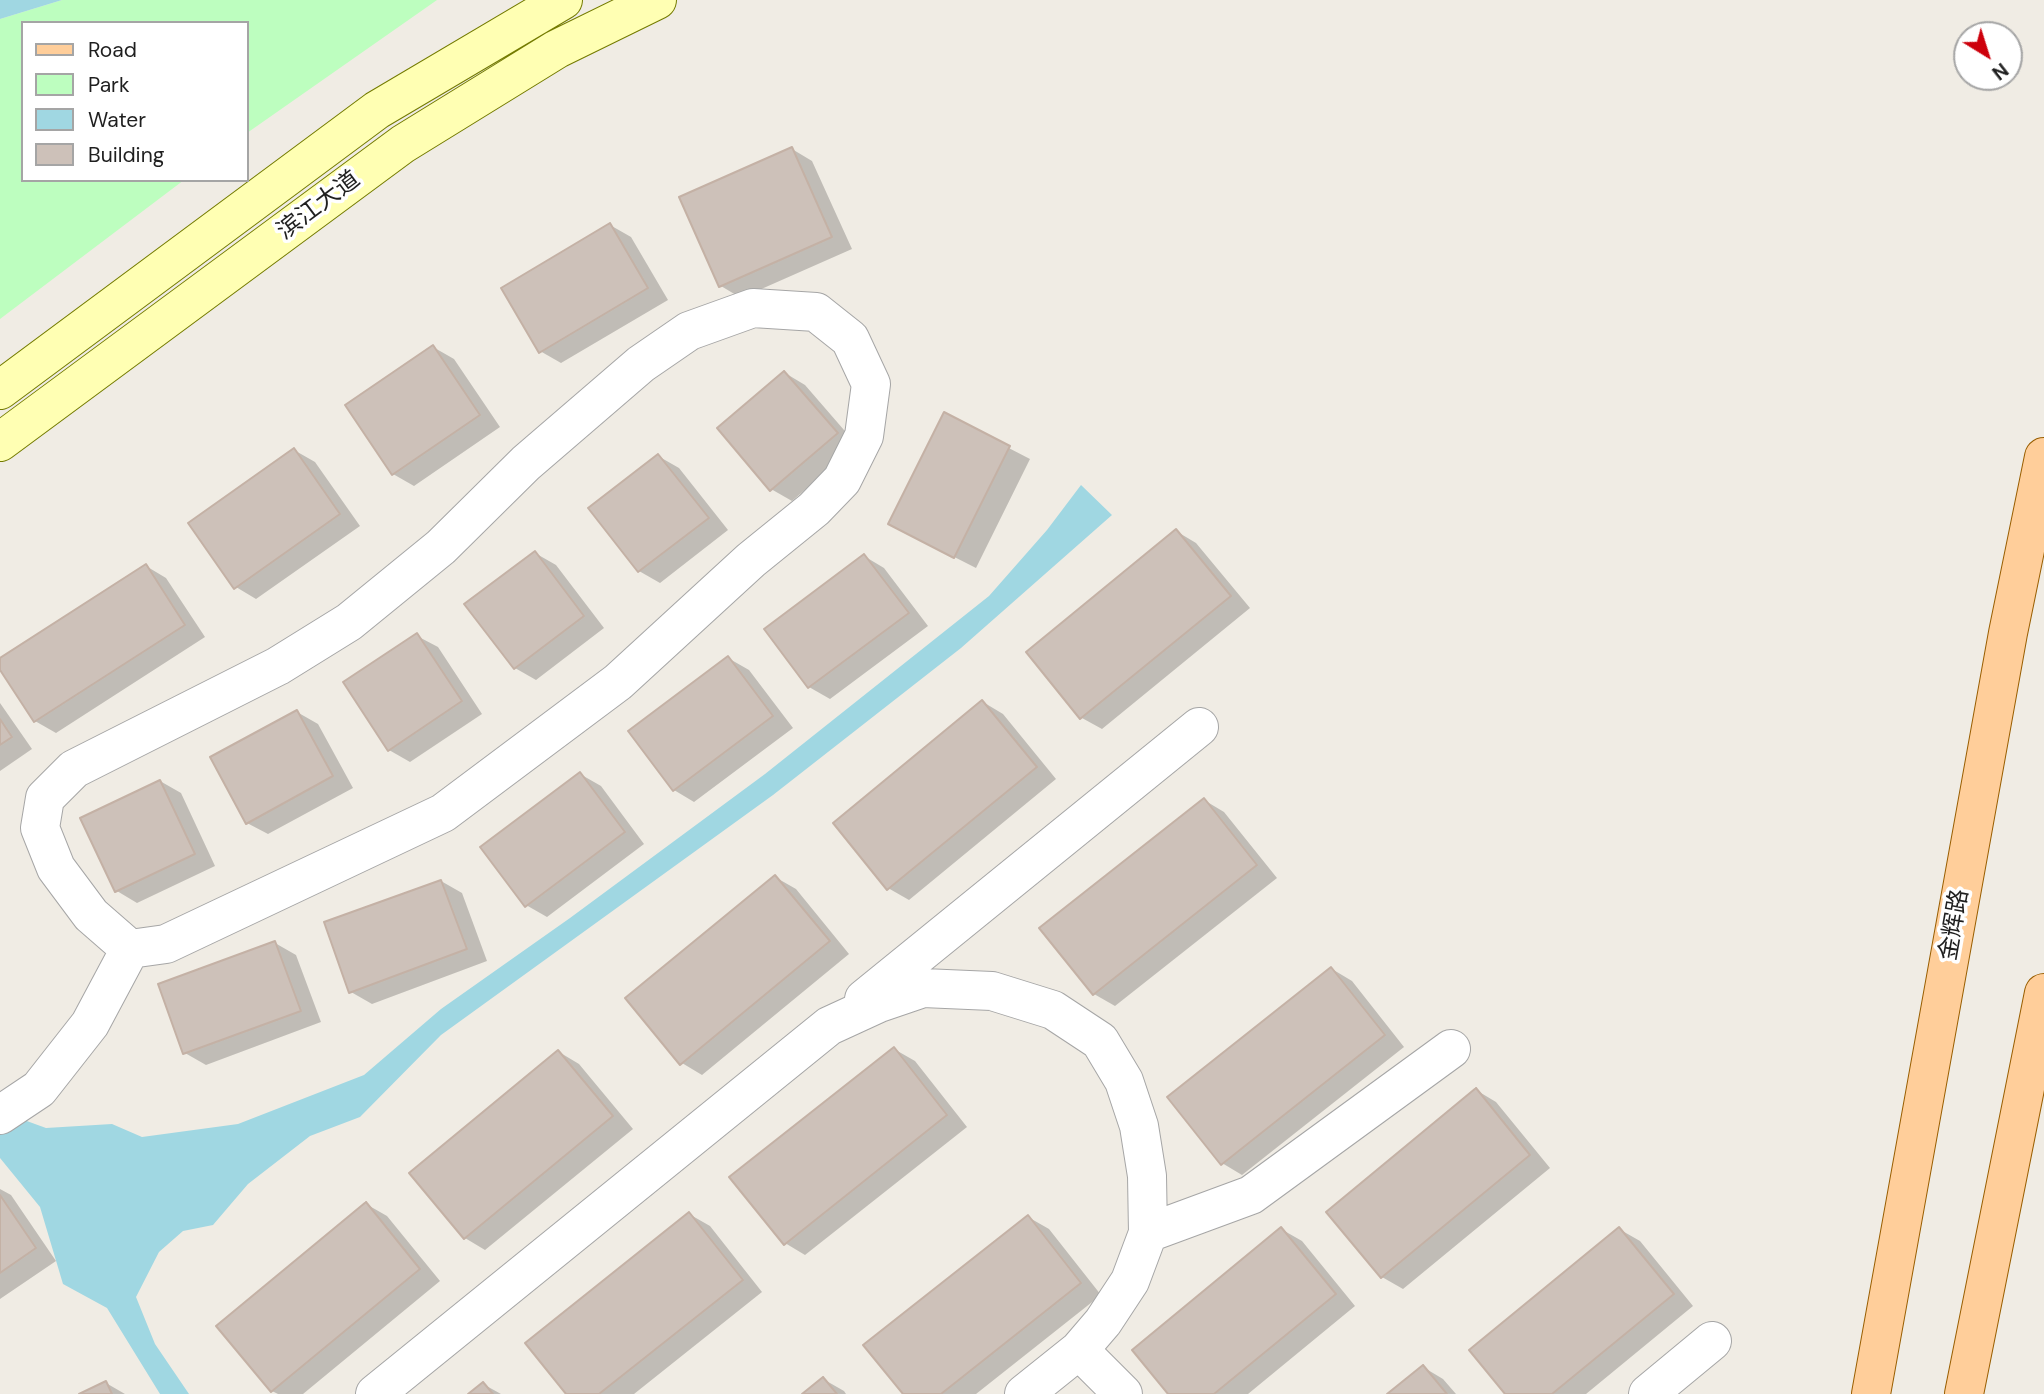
<!DOCTYPE html>
<html>
<head>
<meta charset="utf-8">
<style>
  body { margin:0 }
  #map { position:relative; width:2044px; height:1394px; overflow:hidden; background:#f0ece4; font-family:"DM Sans",sans-serif }
  canvas { display:block }
  .legend { position:absolute; left:21px; top:21px; width:228px; height:161px; box-sizing:border-box; background:#fff; border:2px solid #a5a5a5; margin:0; padding:9px 12px; list-style:none; font-size:21px; color:#1f1f1f }
  .legend li { display:flex; align-items:center; gap:14px; height:35px }
  .legend b { width:35px; border:2px solid #a5a5a5 }
  .north { position:absolute; left:1953px; top:21px; width:70px; height:70px; box-sizing:border-box; background:#fff; border:2px solid #a5a5a5; border-radius:50%; rotate:142deg; font-size:19px; font-weight:700; line-height:28px; text-align:center; color:#1f1f1f }
  .north::after { content:''; display:block; margin:auto; width:24px; height:32px; background:#cd000b; clip-path:polygon(50% 0,100% 100%,50% 72%,0 100%) }
</style>
</head>
<body>
<div id="map">
<canvas width="2044" height="1394"></canvas>
<ul class="legend">
<li><b style="height:9px;background:#ffce9a"></b>Road</li>
<li><b style="height:19px;background:#bdfebf"></b>Park</li>
<li><b style="height:19px;background:#a0d7e2"></b>Water</li>
<li><b style="height:19px;background:#cdc1b9"></b>Building</li>
</ul>
<div class="north">N</div>
</div>
<script>
const ctx = document.querySelector('canvas').getContext('2d');
ctx.lineJoin = 'round';
function paint(path, color) { ctx.fillStyle = color; ctx.fill(path, 'evenodd'); }
const poly = rows => new Path2D(rows.map(r => 'M' + r).join(''));
function trace(path, color, width, dash) { ctx.strokeStyle = color; ctx.lineWidth = width; ctx.lineCap = dash ? 'butt' : 'round'; ctx.setLineDash(dash || []); ctx.stroke(path); }
function label(font, color, halo, rows, align = 'center') {
  ctx.font = font + ' "DM Sans","Noto Sans SC",sans-serif'; ctx.lineWidth = 7; ctx.setLineDash([]); ctx.textBaseline = 'middle'; ctx.strokeStyle = halo; ctx.fillStyle = color; for (const [text, x, y, turn = 0] of rows) {
    ctx.save(); ctx.translate(x, y); ctx.rotate((+turn || 0) * Math.PI / 180); ctx.textAlign = isNaN(turn) ? turn : align; if (halo) ctx.strokeText(text, 0, 0); ctx.fillText(text, 0, 0); ctx.restore();
  }
}
paint(poly([
  [62,0,437,0,247,133,247,23,23,23,23,180,184,180,0,319,0,19]
]), '#bdfebf');
paint(poly([
  [0,0,62,0,0,19],
  [1081,485,1112,515,961,648,773,795,441,1035,360,1117,310,1136,248,1184,213,1225,183,1231,159,1252,136,1297,155,1344,189,1394,160,1394,107,1308,63,1284,40,1207,0,1158,0,1107,13,1116,46,1128,112,1124,142,1137,238,1124,364,1075,441,1009,570,918,765,774,989,596,1047,530]
]), '#a0d7e2');
paint(poly([
  [792,149,812,161,852,249,741,298,721,286],
  [610,225,631,237,668,300,561,363,540,351],
  [433,347,454,359,500,427,414,486,393,474],
  [785,373,805,385,857,445,792,501,771,489],
  [945,415,1030,459,976,568,911,535],
  [294,450,315,462,360,526,256,599,236,587],
  [658,456,679,468,728,530,660,583,639,571],
  [1176,531,1196,543,1250,608,1102,729,1082,718],
  [535,553,556,565,604,628,536,680,515,668],
  [864,556,884,568,928,626,830,699,809,687,766,629],
  [146,566,166,578,205,637,56,733,35,721,0,667,0,660],
  [417,636,438,647,482,714,410,762,389,750],
  [728,658,749,670,793,728,694,802,674,790],
  [983,702,1003,714,1056,779,909,900,888,888],
  [0,703,32,749,0,771],
  [297,712,318,724,353,788,268,834,247,823],
  [580,774,601,786,644,844,547,917,526,905],
  [160,781,181,793,215,866,137,903,117,891],
  [1204,800,1224,812,1277,878,1115,1006,1094,994,1042,928],
  [775,877,796,889,849,954,702,1075,682,1063],
  [441,881,462,893,487,961,372,1004,351,992],
  [275,943,296,955,321,1022,206,1065,185,1053],
  [1332,969,1352,981,1404,1047,1242,1175,1222,1163],
  [894,1049,915,1061,967,1127,805,1255,785,1243],
  [559,1052,579,1064,633,1129,485,1250,465,1238],
  [1476,1090,1496,1102,1550,1168,1403,1289,1382,1277,1329,1212],
  [0,1189,11,1195,56,1261,0,1299],
  [366,1204,387,1216,440,1281,303,1394,278,1394,272,1391],
  [689,1214,710,1226,762,1292,634,1394,568,1394],
  [1028,1217,1049,1229,1101,1295,976,1394,905,1394],
  [1281,1229,1302,1241,1355,1306,1248,1394,1170,1394],
  [1619,1229,1640,1241,1693,1306,1586,1394,1508,1394],
  [1423,1367,1443,1379,1456,1394,1390,1394],
  [823,1379,844,1391,846,1394,805,1394],
  [106,1383,125,1394,83,1394],
  [483,1384,501,1394,471,1394]
]), '#0003');
const building = poly([
  [792,147,832,237,719,287,679,197,792,147],
  [610,223,648,288,539,353,501,288,610,223],
  [433,345,480,415,392,475,345,405,433,345],
  [784,371,838,433,770,491,717,428,784,371],
  [944,412,1010,446,954,558,888,524,944,412],
  [294,448,340,514,234,589,188,523,294,448],
  [658,454,709,518,638,572,588,508,658,454],
  [1176,529,1231,596,1080,719,1026,652,1176,529],
  [535,551,584,616,514,669,464,604,535,551],
  [864,554,909,613,808,688,764,629,864,554],
  [146,564,185,625,34,722,0,670,0,658,146,564],
  [417,633,462,701,388,751,343,682,417,633],
  [728,656,773,716,673,791,628,731,728,656],
  [982,700,1037,767,887,890,833,823,982,700],
  [297,710,333,776,246,824,210,757,297,710],
  [0,719,12,737,0,745,0,719],
  [580,772,625,832,525,907,480,847,580,772],
  [160,780,195,854,115,892,80,818,160,780],
  [1204,798,1257,865,1093,995,1039,928,1204,798],
  [775,875,830,941,680,1065,625,998,775,875],
  [441,880,467,949,349,993,324,922,441,880],
  [275,941,301,1011,183,1054,158,984,275,941],
  [1331,967,1385,1035,1221,1165,1167,1097,1331,967],
  [894,1047,947,1115,784,1245,729,1177,894,1047],
  [558,1050,613,1116,464,1239,409,1173,558,1050],
  [1476,1088,1530,1155,1381,1278,1326,1212,1476,1088],
  [0,1195,36,1248,0,1273,0,1195],
  [366,1202,420,1269,271,1392,216,1326,366,1202],
  [689,1212,743,1280,599,1394,566,1394,525,1343,689,1212],
  [1028,1215,1081,1283,941,1394,903,1394,863,1345,1028,1215],
  [1281,1227,1336,1294,1214,1394,1168,1394,1132,1350,1281,1227],
  [1619,1227,1674,1294,1552,1394,1505,1394,1469,1350,1619,1227],
  [1423,1365,1447,1394,1387,1394,1423,1365],
  [823,1377,837,1394,802,1394,823,1377],
  [106,1381,112,1394,79,1394,106,1381],
  [483,1382,493,1394,468,1394,483,1382]
]);
paint(building, '#cdc1b9');
trace(building, '#c4b1a5', 2);
const minor = poly([
  [864,999,1199,727],
  [0,1115,39,1089,90,1024,130,949,166,944,443,813,618,682,751,560,814,509,842,480,864,436,871,384,850,339,816,312,753,308,689,331,641,364,526,463,441,547,349,622,278,666,74,769,45,798,40,828,56,868,91,915,130,949],
  [1148,1233,1251,1195,1451,1049],
  [1079,1350,1123,1394],
  [375,1394,829,1026,879,1003,923,988,992,991,1053,1010,1100,1041,1124,1081,1139,1126,1147,1176,1148,1233,1130,1281,1103,1322,1079,1350,1024,1394],
  [1648,1394,1712,1341]
]);
const secondary = poly([
  [0,390,377,110,563,0],
  [0,442,403,144,557,49,657,0]
]);
const primary = poly([
  [1871,1394,2008,633,2044,457],
  [1964,1394,2044,993]
]);
trace(minor, '#a6a6a6', 40);
trace(secondary, '#747b00', 40);
trace(primary, '#995e00', 40);
trace(minor, '#fff', 38);
trace(secondary, '#ffffb3', 38);
trace(primary, '#ffce9a', 38);
label('24px', '#1f1f1f', '#fff', [
  ["滨江大道",319,206,-37],
  ["金辉路",1955,925,-80]
]);
</script>
</body>
</html>
